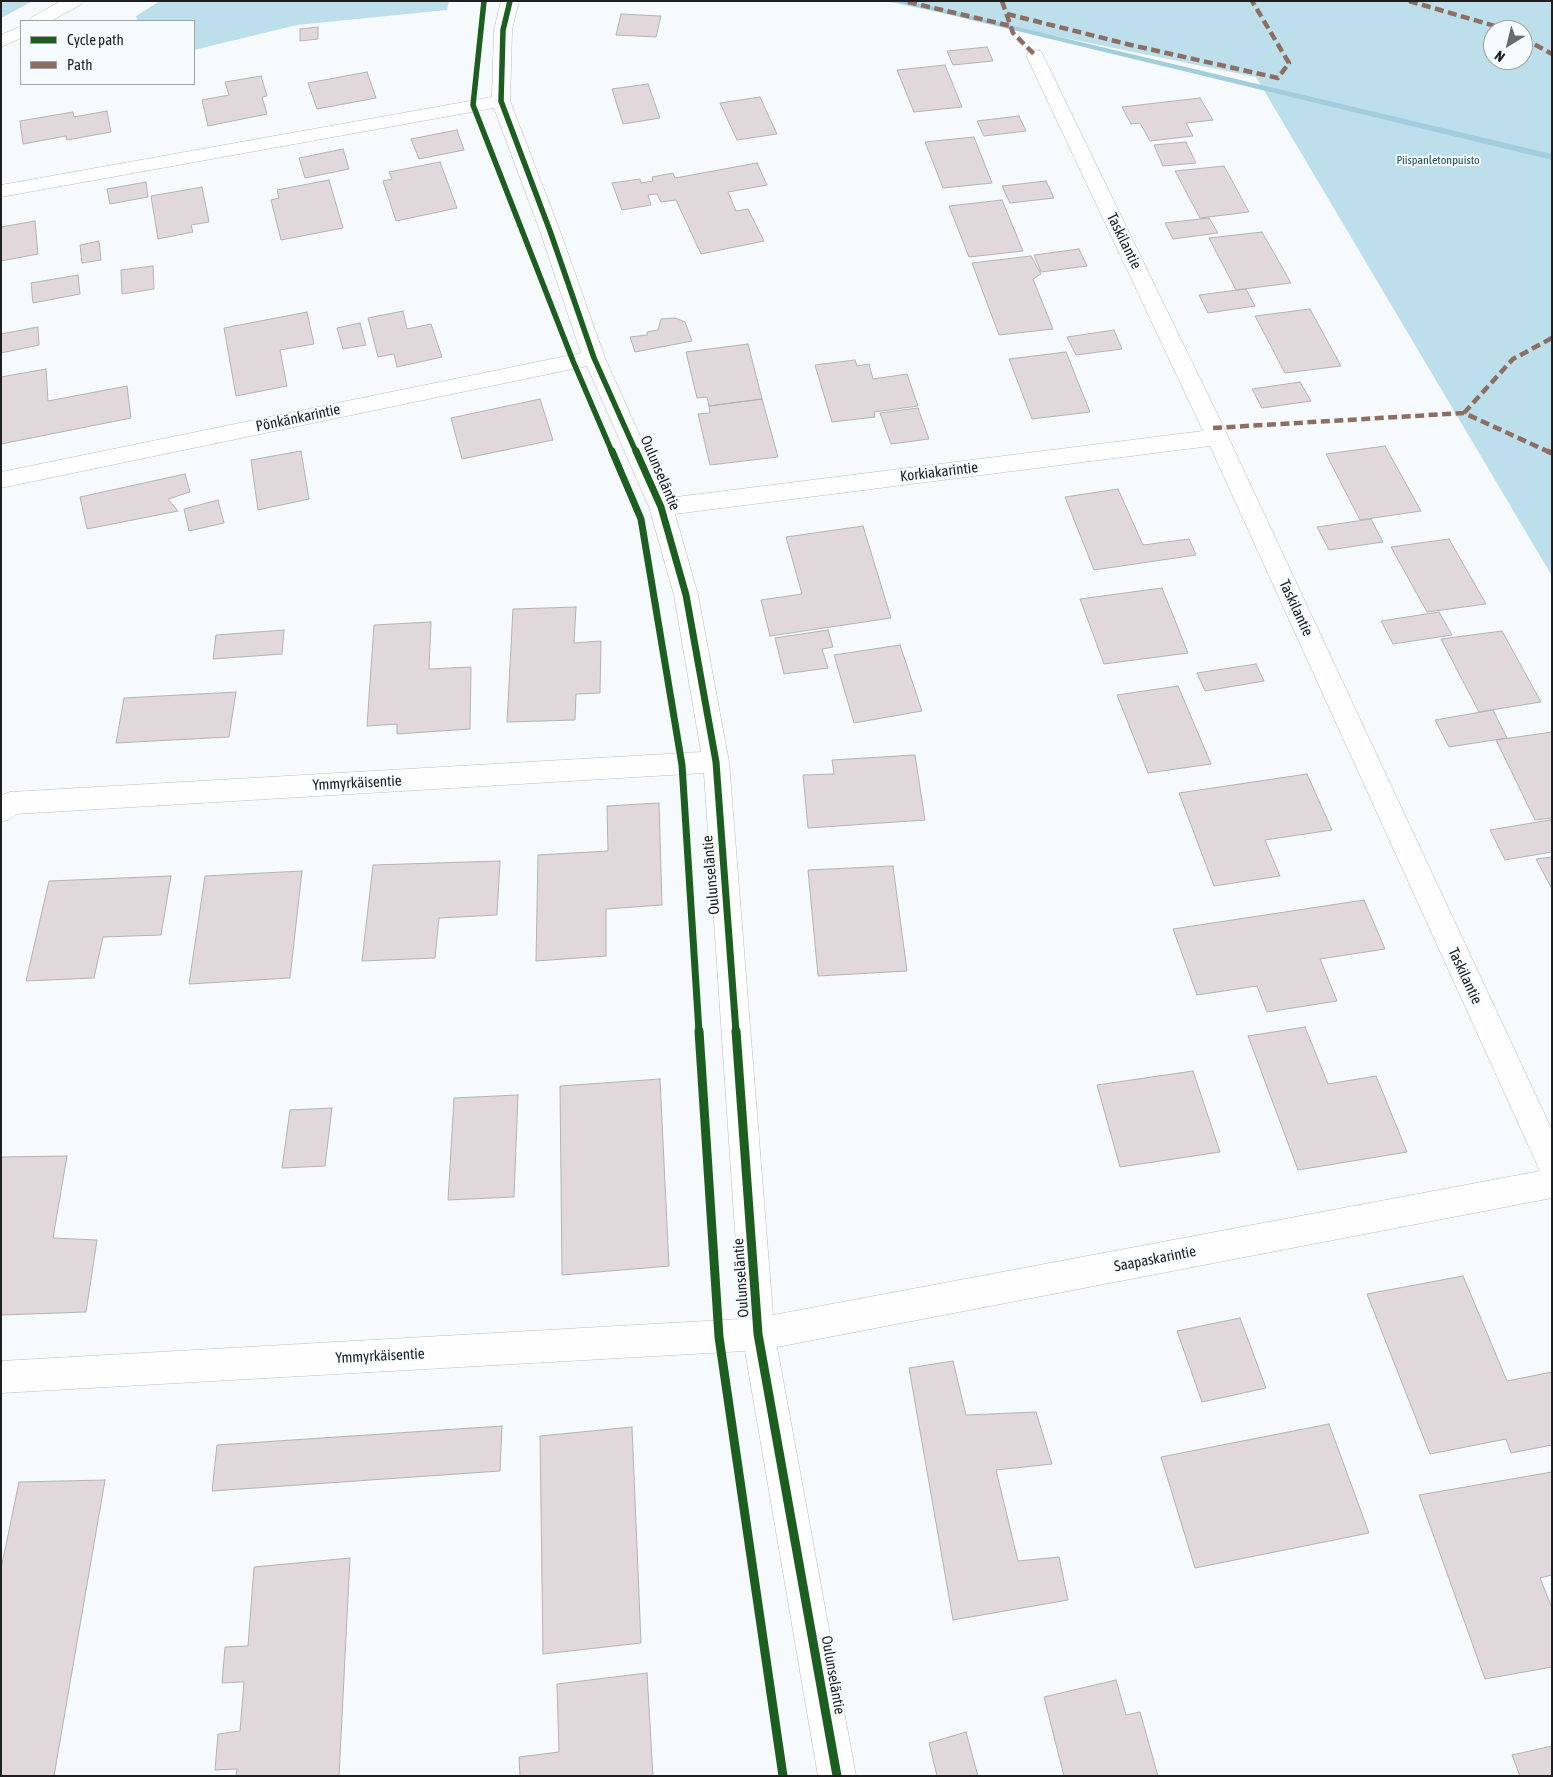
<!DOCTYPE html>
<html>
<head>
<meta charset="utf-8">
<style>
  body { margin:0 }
  #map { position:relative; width:1553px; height:1777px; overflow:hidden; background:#f7fafc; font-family:"Asap Condensed",sans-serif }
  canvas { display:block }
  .frame { position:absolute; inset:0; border:2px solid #1d1f20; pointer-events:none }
  .legend { position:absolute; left:20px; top:20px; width:175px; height:65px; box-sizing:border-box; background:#f6fbfd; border:1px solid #9fa3a5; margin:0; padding:6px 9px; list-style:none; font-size:15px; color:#1d1f20 }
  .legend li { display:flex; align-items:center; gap:10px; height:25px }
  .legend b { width:25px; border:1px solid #9fa3a5 }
  .north { position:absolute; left:1483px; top:20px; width:50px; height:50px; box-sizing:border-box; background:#f6fbfd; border:1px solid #9fa3a5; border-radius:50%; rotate:216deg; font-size:14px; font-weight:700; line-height:20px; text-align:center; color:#1d1f20 }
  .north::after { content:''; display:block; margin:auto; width:18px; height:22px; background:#696c6d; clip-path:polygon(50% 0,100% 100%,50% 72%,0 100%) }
</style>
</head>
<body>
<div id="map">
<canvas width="1553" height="1777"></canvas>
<div class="frame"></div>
<ul class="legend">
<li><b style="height:6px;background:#1b5e20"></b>Cycle path</li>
<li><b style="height:6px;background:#8d6e63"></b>Path</li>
</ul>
<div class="north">N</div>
</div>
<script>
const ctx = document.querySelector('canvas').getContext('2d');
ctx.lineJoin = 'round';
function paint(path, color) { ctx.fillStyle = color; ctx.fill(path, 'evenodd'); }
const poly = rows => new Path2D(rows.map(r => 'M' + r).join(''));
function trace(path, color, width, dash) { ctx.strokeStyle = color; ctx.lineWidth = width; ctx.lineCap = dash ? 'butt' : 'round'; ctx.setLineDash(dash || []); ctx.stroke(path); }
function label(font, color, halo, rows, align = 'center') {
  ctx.font = font + ' "Asap Condensed",sans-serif'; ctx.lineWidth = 4; ctx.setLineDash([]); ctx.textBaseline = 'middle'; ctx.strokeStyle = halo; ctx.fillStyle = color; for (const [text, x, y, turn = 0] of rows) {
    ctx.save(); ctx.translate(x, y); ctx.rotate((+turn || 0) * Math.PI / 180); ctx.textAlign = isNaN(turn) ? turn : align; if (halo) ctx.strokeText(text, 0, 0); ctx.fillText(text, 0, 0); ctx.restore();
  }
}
paint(poly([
  [1,1,33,1,1,18],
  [160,1,449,1,447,10,297,25,194,50,194,21,137,21,136,16],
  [884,1,1552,1,1552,576,1256,77],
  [1493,30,1523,30,1523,60,1493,60]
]), '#bcdfeb');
paint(poly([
  [893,1,908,1,1552,154,1552,160,893,1]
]), '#a1cddc');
const building = poly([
  [621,14,661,16,656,37,616,35,621,14],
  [318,27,318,39,300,41,300,29,318,27],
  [987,47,993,61,953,65,947,51,987,47],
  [945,65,962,107,914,112,897,70,945,65],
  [367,72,376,98,317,109,308,83,367,72],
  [261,76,267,96,262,97,267,114,208,126,202,100,229,95,225,82,261,76],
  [648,84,660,118,623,124,612,89,648,84],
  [760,97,777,134,737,140,720,103,760,97],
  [1200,98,1213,120,1186,123,1193,136,1150,141,1140,123,1131,124,1122,107,1200,98],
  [107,111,111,132,67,140,66,136,23,144,20,121,73,112,74,117,107,111],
  [1019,116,1026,131,984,136,977,121,1019,116],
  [457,130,464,150,419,159,411,139,457,130],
  [974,137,992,183,943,188,925,142,974,137],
  [1186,142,1196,163,1163,166,1154,145,1186,142],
  [343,149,349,169,305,178,299,158,343,149],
  [440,162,457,208,396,221,383,181,392,179,389,172,440,162],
  [757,163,767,185,728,192,736,211,748,209,764,241,701,254,676,200,661,202,657,194,648,195,651,205,622,210,612,183,640,179,641,183,653,181,652,177,673,173,675,178,757,163],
  [1224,166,1249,212,1200,218,1175,171,1224,166],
  [329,180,343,228,281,240,271,200,279,198,277,190,329,180],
  [1046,181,1054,198,1010,203,1002,186,1046,181],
  [146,182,148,197,110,204,107,189,146,182],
  [202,187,209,222,191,225,193,232,158,239,151,196,202,187],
  [1002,200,1023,251,969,257,949,206,1002,200],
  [1209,218,1218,233,1173,239,1165,223,1209,218],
  [35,221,38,254,1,261,1,227,35,221],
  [1262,232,1291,283,1236,290,1209,238,1262,232],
  [99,241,101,260,82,263,80,245,99,241],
  [1079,249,1087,266,1041,272,1034,255,1079,249],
  [1031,256,1041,274,1033,279,1053,329,999,335,972,263,1031,256],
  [153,266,154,289,122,294,121,270,153,266],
  [78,275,80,294,33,303,31,283,78,275],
  [1246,289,1255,306,1208,313,1199,295,1246,289],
  [1310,309,1341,366,1285,373,1255,316,1310,309],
  [403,311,407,329,431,324,442,357,397,367,394,354,378,357,368,318,403,311],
  [307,312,314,344,280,350,287,386,236,396,224,328,307,312],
  [675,318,685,322,692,341,635,352,630,337,647,335,647,332,658,330,661,319,675,318],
  [360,323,366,345,343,349,337,328,360,323],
  [38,327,39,345,1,353,1,334,38,327],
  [1114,330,1122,349,1076,355,1067,337,1114,330],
  [748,344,762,399,709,406,707,397,697,398,686,352,748,344],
  [1066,352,1090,412,1032,419,1009,359,1066,352],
  [855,360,857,366,869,364,873,379,907,374,918,406,874,412,875,417,832,422,815,365,855,360],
  [46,369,48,401,127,386,131,418,1,444,1,377,46,369],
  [1300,382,1311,401,1262,408,1252,389,1300,382],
  [540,399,553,440,462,459,451,418,540,399],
  [762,399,778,457,710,465,698,414,710,413,709,406,762,399],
  [918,408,929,439,891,444,880,413,918,408],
  [1385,446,1421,511,1360,520,1326,454,1385,446],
  [301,451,309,499,258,510,251,460,301,451],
  [185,474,190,492,168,499,178,511,87,529,80,497,185,474],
  [1118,489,1143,545,1189,539,1196,555,1094,570,1065,497,1118,489],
  [218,500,224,523,189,531,184,509,218,500],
  [1371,519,1383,542,1329,550,1317,527,1371,519],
  [863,526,891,618,770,636,761,600,802,594,786,537,863,526],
  [1449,539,1486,604,1427,612,1391,547,1449,539],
  [1162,588,1188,653,1104,664,1080,599,1162,588],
  [576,607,574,643,601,641,600,693,576,694,575,720,507,722,513,609,576,607],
  [1439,612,1452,635,1393,644,1381,621,1439,612],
  [431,622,429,669,471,667,470,729,397,734,397,724,367,726,374,625,431,622],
  [284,630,282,654,213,659,216,635,284,630],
  [828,630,833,647,822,649,828,668,784,674,775,638,828,630],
  [1502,631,1541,702,1479,712,1441,639,1502,631],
  [900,645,922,711,854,723,834,655,900,645],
  [1256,664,1264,681,1205,691,1197,673,1256,664],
  [1178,686,1211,764,1148,773,1117,695,1178,686],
  [236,692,229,737,116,743,124,698,236,692],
  [1493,710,1507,738,1449,747,1435,720,1493,710],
  [1552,732,1552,818,1535,820,1496,740,1552,732],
  [915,755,925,820,808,828,803,775,834,774,832,760,915,755],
  [1307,774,1332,830,1265,840,1280,876,1214,886,1179,793,1307,774],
  [659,803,662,905,606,909,606,956,536,961,538,855,608,851,607,806,659,803],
  [1550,820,1552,823,1552,852,1505,860,1490,830,1550,820],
  [1552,857,1552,889,1536,859,1552,857],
  [500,861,497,915,439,918,435,958,362,961,373,865,500,861],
  [893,866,907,971,818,976,808,870,893,866],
  [302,871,290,978,189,984,205,876,302,871],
  [171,876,161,935,103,937,94,978,26,981,49,881,171,876],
  [1364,900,1385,949,1320,959,1337,1001,1267,1012,1257,986,1197,995,1173,929,1364,900],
  [1305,1027,1328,1084,1376,1076,1407,1152,1298,1170,1248,1036,1305,1027],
  [1193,1071,1220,1152,1120,1167,1097,1085,1193,1071],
  [660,1079,669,1266,562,1275,560,1086,660,1079],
  [518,1095,514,1197,448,1200,454,1098,518,1095],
  [332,1108,325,1166,282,1168,290,1110,332,1108],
  [67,1156,53,1238,97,1240,86,1312,1,1315,1,1157,67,1156],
  [1463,1276,1507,1381,1552,1372,1552,1445,1511,1453,1506,1439,1430,1454,1367,1294,1463,1276],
  [1240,1318,1266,1388,1202,1402,1177,1331,1240,1318],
  [953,1361,966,1415,1036,1412,1052,1464,996,1470,1018,1561,1059,1557,1068,1600,953,1620,909,1368,953,1361],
  [1329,1424,1369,1533,1195,1568,1161,1457,1329,1424],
  [502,1426,500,1471,212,1491,217,1445,502,1426],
  [632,1427,641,1643,543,1654,540,1436,632,1427],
  [1552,1472,1552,1575,1540,1578,1552,1608,1552,1667,1485,1679,1419,1495,1552,1472],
  [105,1480,54,1776,1,1776,1,1569,19,1482,105,1480],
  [350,1558,339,1776,236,1776,237,1769,215,1770,218,1734,240,1731,244,1682,222,1683,225,1647,248,1646,254,1567,350,1558],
  [647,1673,653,1776,520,1776,519,1757,559,1752,557,1684,647,1673],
  [1116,1680,1126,1715,1140,1712,1158,1776,1064,1776,1044,1697,1116,1680],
  [966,1732,978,1776,937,1776,929,1743,966,1732],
  [1552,1746,1552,1776,1520,1776,1512,1755,1552,1746]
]);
paint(building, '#e1d8dc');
trace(building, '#b2b3b4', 1);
const minor = poly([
  [501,1,519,1,512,30,510,101,560,231,605,358,668,498,1203,431,1026,55,1029,51,1035,50,1041,51,1224,428,1552,1130,1552,1198,777,1347,856,1776,818,1776,745,1351,1,1393,1,1361,741,1319,704,773,16,814,10,819,1,822,1,795,10,792,701,752,674,595,649,507,587,366,1,488,1,472,581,353,540,231,494,108,1,197,1,185,492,97,494,30,501,1],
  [1210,446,1540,1171,773,1315,729,762,698,595,675,514,1210,446]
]);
const secondary = poly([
  [61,1,83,1,80,5,51,21,29,21,32,17,61,1],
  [21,26,21,38,1,47,1,35,21,26]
]);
trace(minor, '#babcbe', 1);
trace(secondary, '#babcbe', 1);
paint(minor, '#fefeff');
paint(secondary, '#fefeff');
trace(poly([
  [1002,1,1013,33,1035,55],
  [1409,1,1509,30],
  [908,2,1011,26],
  [1007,14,1131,45,1278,78,1289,63,1252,1],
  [1523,38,1552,54],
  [1464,413,1513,359,1552,338],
  [1213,428,1464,413,1549,452]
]), '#8d6e63', 4.5, [9, 4.5]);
trace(poly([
  [1547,451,1552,453]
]), '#8d6e63', 5.5, [12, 5.5]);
trace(poly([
  [484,1,473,105,573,361,612,452],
  [510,1,503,30,501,101,550,231,594,358,636,452]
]), '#1b5e20', 5.5);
trace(poly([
  [612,451,641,519,682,765,699,1032],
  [636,451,661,507,686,595,716,762,736,1032]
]), '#1b5e20', 7);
trace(poly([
  [699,1031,719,1337,783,1776],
  [736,1031,758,1334,837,1776]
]), '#1b5e20', 9);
label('12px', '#1a4f5d', '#f6fbfd', [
  ["Piispanletonpuisto",1438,160]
]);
label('15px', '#1d1f20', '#f6fbfd', [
  ["Taskilantie",1124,241,64],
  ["Pönkänkarintie",298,418,-12],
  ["Korkiakarintie",939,472,-7],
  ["Oulunseläntie",660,473,67],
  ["Taskilantie",1296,608,65],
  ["Ymmyrkäisentie",357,783,-3],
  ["Oulunseläntie",711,875,-95],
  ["Taskilantie",1465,976,65],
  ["Saapaskarintie",1155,1259,-11],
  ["Oulunseläntie",741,1278,-94],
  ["Ymmyrkäisentie",380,1356,-3],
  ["Oulunseläntie",833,1675,80]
]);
</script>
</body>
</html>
